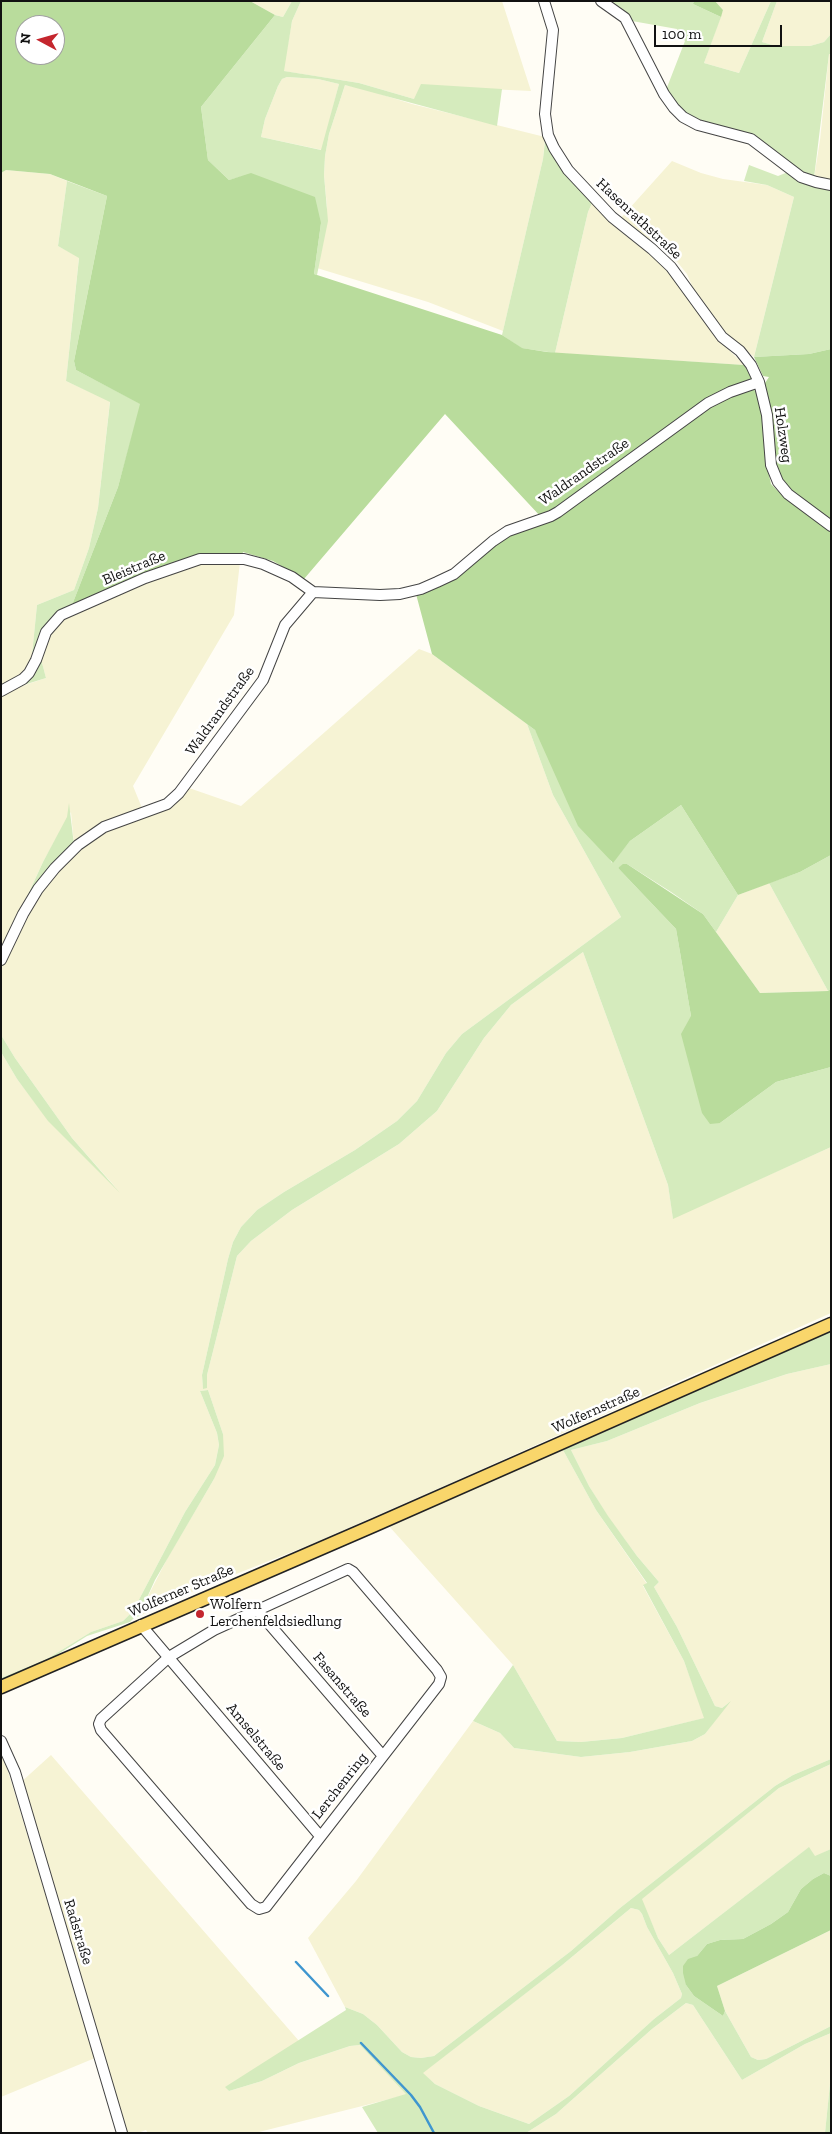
<!DOCTYPE html>
<html>
<head>
<meta charset="utf-8">
<style>
  body { margin:0 }
  #map { position:relative; width:832px; height:2134px; overflow:hidden; background:#fffdf5; font-family:"Zilla Slab",serif }
  canvas { display:block }
  .frame { position:absolute; inset:0; border:2px solid #111; pointer-events:none }
  .north { position:absolute; left:15px; top:15px; width:50px; height:50px; box-sizing:border-box; background:#fff; border:1px solid #a0a0a0; border-radius:50%; rotate:276deg; font-size:14px; font-weight:700; line-height:20px; text-align:center; color:#111 }
  .north::after { content:''; display:block; margin:auto; width:18px; height:22px; background:#c4262e; clip-path:polygon(50% 0,100% 100%,50% 72%,0 100%) }
  .scale { position:absolute; left:654px; top:25px; width:128px; height:22px; box-sizing:border-box; border:2px solid #111; border-top:0; padding-left:6px; font-size:15px; line-height:18px; white-space:nowrap; color:#111; -webkit-text-stroke:4px #fff; paint-order:stroke }
</style>
</head>
<body>
<div id="map">
<canvas width="832" height="2134"></canvas>
<div class="frame"></div>
<div class="north">N</div>
<div class="scale">100 m</div>
</div>
<script>
const ctx = document.querySelector('canvas').getContext('2d');
ctx.lineJoin = 'round';
function paint(path, color) { ctx.fillStyle = color; ctx.fill(path, 'evenodd'); }
const poly = rows => new Path2D(rows.map(r => 'M' + r).join(''));
function trace(path, color, width, dash) { ctx.strokeStyle = color; ctx.lineWidth = width; ctx.lineCap = dash ? 'butt' : 'round'; ctx.setLineDash(dash || []); ctx.stroke(path); }
function label(font, color, halo, rows, align = 'center') {
  ctx.font = font + ' "Zilla Slab",serif'; ctx.lineWidth = 5; ctx.setLineDash([]); ctx.textBaseline = 'middle'; ctx.strokeStyle = halo; ctx.fillStyle = color; for (const [text, x, y, turn = 0] of rows) {
    ctx.save(); ctx.translate(x, y); ctx.rotate((+turn || 0) * Math.PI / 180); ctx.textAlign = isNaN(turn) ? turn : align; if (halo) ctx.strokeText(text, 0, 0); ctx.fillText(text, 0, 0); ctx.restore();
  }
}
paint(poly([
  [250,1,292,1,283,17,275,15],
  [301,1,502,1,531,91,488,89,414,99,359,83,283,71,292,21],
  [715,1,771,1,739,73,704,63,723,10],
  [777,1,831,1,831,34,824,42,810,46,776,46,762,42],
  [829,54,831,54,831,180,814,178,820,140],
  [287,77,318,79,339,84,322,150,261,137,265,119,278,86,282,79],
  [345,85,361,88,412,104,545,137,543,159,503,331,428,302,317,268,327,207,324,175,325,156,329,134],
  [672,161,701,173,723,179,767,185,794,197,754,357,720,328,696,295,687,274,674,258,655,242,619,220],
  [6,170,50,174,67,181,58,246,79,257,66,381,110,401,98,508,89,548,74,590,37,605,32,655,29,664,19,677,1,688,1,173],
  [592,203,620,231,656,259,672,277,713,334,744,365,555,353,588,212],
  [240,562,234,615,133,786,142,808,74,845,71,812,43,862,1,952,1,693,46,678,41,659,41,649,57,622,188,564],
  [419,649,432,654,527,724,553,795,621,917,462,1034,446,1053,417,1101,397,1121,355,1150,284,1192,257,1210,241,1227,233,1242,228,1259,202,1375,203,1388,207,1388,207,1375,237,1256,251,1241,292,1210,399,1144,437,1111,484,1038,511,1005,583,952,668,1185,673,1218,831,1147,831,1313,460,1479,312,1544,198,1589,142,1615,145,1602,168,1557,214,1479,223,1434,208,1390,200,1391,217,1433,219,1445,215,1465,185,1512,133,1611,123,1621,91,1632,47,1659,1,1678,1,1052,17,1079,49,1121,117,1189,72,1138,15,1058,1,1035,1,967,34,902,65,861,102,832,171,806,189,788,241,806],
  [769,883,828,991,760,993,716,932,738,895],
  [831,1364,831,1759,793,1775,775,1786,620,1908,571,1951,434,2056,421,2058,411,2057,402,2052,377,2025,363,2014,345,2007,308,1938,356,1881,473,1721,500,1733,514,1748,581,1757,630,1752,692,1741,705,1734,728,1703,722,1708,715,1706,677,1627,654,1587,659,1582,637,1556,608,1517,589,1486,571,1450,607,1441,700,1403,787,1374],
  [563,1450,596,1510,647,1584,643,1586,684,1661,705,1718,622,1738,581,1742,557,1741,513,1665,388,1525],
  [51,1755,299,2041,226,2087,229,2091,262,2081,299,2063,350,2046,360,2045,406,2091,406,2095,255,2133,148,2133,146,2130,138,2133,125,2133,20,1783],
  [4,1758,95,2058,1,2097,1,1759],
  [831,1764,831,1849,815,1857,808,1848,669,1955,658,1938,641,1899,779,1788],
  [631,1908,639,1910,642,1914,647,1927,673,1973,682,1994,681,1998,654,2019,569,2096,529,2124,479,2106,435,2084,422,2073,561,1966],
  [831,1930,831,2026,766,2059,758,2060,751,2057,725,2011,717,1986],
  [686,2003,693,2005,742,2080,805,2044,831,2033,831,2074,825,2133,526,2133,556,2114,652,2029]
]), '#f6f3d4');
paint(poly([
  [292,1,301,1,292,21,284,71,359,83,414,99,421,84,502,89,497,126,345,85,329,134,325,156,324,175,328,221,317,275,314,274,321,223,251,174,229,180,208,160,201,107,275,15,283,17],
  [287,77,318,79,339,84,321,150,261,137,265,119,278,86,282,79],
  [608,1,694,1,693,4,721,17,704,63,739,73,771,1,777,1,762,42,776,46,810,46,824,42,831,34,831,54,829,54,814,178,831,180,831,349,809,354,754,357,794,197,767,185,744,181,749,165,778,176,788,172,760,142,694,119,676,107,666,90,685,41,677,29,632,21],
  [545,141,592,203,588,212,555,353,521,348,502,335,543,159],
  [67,181,107,196,74,361,76,370,141,404,118,487,72,605,67,607,32,664,25,671,32,655,37,605,74,590,89,548,98,508,110,402,66,381,79,258,58,246],
  [41,659,46,678,14,688],
  [527,724,535,730,612,863,630,841,681,805,738,895,716,932,703,914,671,892,627,864,618,868,676,929,691,1016,720,1123,776,1082,831,1067,831,1147,673,1219,668,1185,583,952,511,1005,484,1038,437,1111,399,1144,292,1210,251,1241,237,1256,207,1375,207,1388,203,1389,202,1375,228,1259,233,1242,241,1227,257,1210,284,1192,355,1150,397,1121,417,1101,446,1053,462,1034,621,917,553,795],
  [69,803,74,845,20,912,43,862,67,817],
  [831,855,831,989,828,991,769,883,800,872],
  [1,1035,15,1058,72,1138,120,1193,48,1121,17,1079,1,1052],
  [831,1331,831,1364,787,1374,700,1403,607,1441,571,1450,589,1486,608,1516,637,1556,659,1582,654,1587,677,1627,715,1706,722,1708,731,1701,705,1734,692,1741,630,1752,581,1757,514,1748,500,1733,473,1721,513,1665,557,1741,581,1742,622,1738,704,1718,684,1661,643,1585,647,1583,596,1510,563,1450],
  [208,1390,223,1434,224,1456,214,1479,155,1580,145,1602,142,1615,134,1618,130,1622,87,1636,44,1663,1,1681,1,1678,47,1659,91,1632,123,1621,133,1611,185,1512,215,1465,219,1445,217,1433,200,1391],
  [831,1759,831,1764,779,1788,642,1899,658,1938,669,1955,809,1847,815,1856,831,1849,831,1876,824,1873,813,1879,801,1889,788,1912,771,1924,743,1939,720,1940,707,1944,697,1956,686,1985,694,1996,723,2016,725,2011,751,2057,758,2060,766,2059,831,2026,831,2033,805,2044,742,2080,693,2005,686,2003,652,2029,556,2114,526,2133,378,2133,362,2107,406,2094,360,2045,350,2046,299,2063,262,2081,229,2091,225,2087,346,2010,345,2007,363,2014,377,2025,402,2052,411,2057,421,2058,434,2056,571,1951,620,1908,775,1786,793,1775],
  [631,1908,639,1910,642,1914,647,1927,673,1973,682,1994,681,1998,654,2019,569,2096,529,2124,479,2106,435,2084,423,2073,561,1966],
  [831,2074,831,2133,825,2133]
]), '#d5ebbd');
paint(poly([
  [1,1,250,1,275,15,201,107,208,160,229,180,251,173,315,197,321,223,314,274,502,335,522,348,547,352,744,365,752,377,751,382,639,448,557,508,541,517,445,414,304,579,273,561,243,552,242,556,208,554,72,605,118,487,140,404,76,370,74,361,107,196,50,174,6,170,1,173],
  [25,25,55,25,55,55,25,55],
  [694,1,715,1,723,10,721,17,693,4],
  [831,349,831,519,795,494,781,481,776,469,763,386,769,377,763,376,754,357,809,354],
  [752,389,758,392,763,414,765,457,771,484,778,491,831,529,831,855,800,872,738,895,681,805,630,841,613,863,578,826,535,730,432,654,416,594,509,533,551,520,689,420,723,399],
  [623,864,627,864,703,914,760,993,828,991,831,989,831,1067,776,1082,720,1123,710,1124,702,1113,681,1034,691,1016,676,929,618,868],
  [824,1873,831,1876,831,1930,717,1986,725,2011,723,2016,694,1996,686,1985,683,1973,683,1966,688,1959,697,1956,707,1944,720,1940,743,1939,771,1924,788,1912,801,1889,813,1879]
]), '#b9dc9c');
trace(poly([
  [296,1962,328,1996],
  [361,2043,411,2095,420,2107,434,2133]
]), '#3f96cf', 2.5);
const minor = poly([
  [544,1,553,30,545,114,548,135,554,148,568,170,612,217,652,249,671,267,722,337,740,351,751,365,759,382,767,415,771,465,778,482,788,494,831,526],
  [601,1,625,18,664,94,674,108,683,117,698,125,751,139,801,177,816,182,831,185],
  [1,691,23,679,29,673,36,660,46,632,61,615,145,578,200,559,244,559,263,564,292,577,313,592],
  [1,960,23,914,38,889,55,868,78,845,104,827,167,804,179,793,263,680,285,625,313,592,380,595,400,594,421,589,437,582,454,574,493,541,508,531,551,516,558,512,708,403,730,392,759,382],
  [348,1569,353,1572,437,1670,441,1677,439,1684,266,1907,259,1909,251,1904,101,1730,99,1724,101,1719,169,1657,214,1630,348,1569],
  [258,1611,383,1756],
  [141,1625,320,1836],
  [1,1741,15,1772,122,2133]
]);
const major = poly([
  [1,1687,375,1525,831,1324]
]);
trace(minor, '#444', 12);
trace(major, '#222', 15);
trace(minor, '#fff', 10);
trace(major, '#f9d66b', 12);
for (const [x, y, r, color] of [
  [200,1614,5,"#c4262e"]
]) { const dot = new Path2D(); dot.arc(x, y, r, 0, 2 * Math.PI); ctx.fillStyle = color; ctx.fill(dot); trace(dot, '#fff', 2); }
label('15px', '#111', '#fff', [
  ["Hasenrathstraße",639,219,43],
  ["Holzweg",783,435,82],
  ["Waldrandstraße",584,472,-35],
  ["Bleistraße",134,568,-23],
  ["Waldrandstraße",220,711,-54],
  ["Wolfernstraße",596,1410,-24],
  ["Wolferner Straße",181,1591,-23],
  ["Fasanstraße",342,1685,49],
  ["Amselstraße",256,1737,50],
  ["Lerchenring",340,1786,-52],
  ["Radstraße",78,1932,73]
]);
label('15px', '#111', '#fff', [
  ["Wolfern",210,1605],
  ["Lerchenfeldsiedlung",210,1622]
], 'left');
</script>
</body>
</html>
